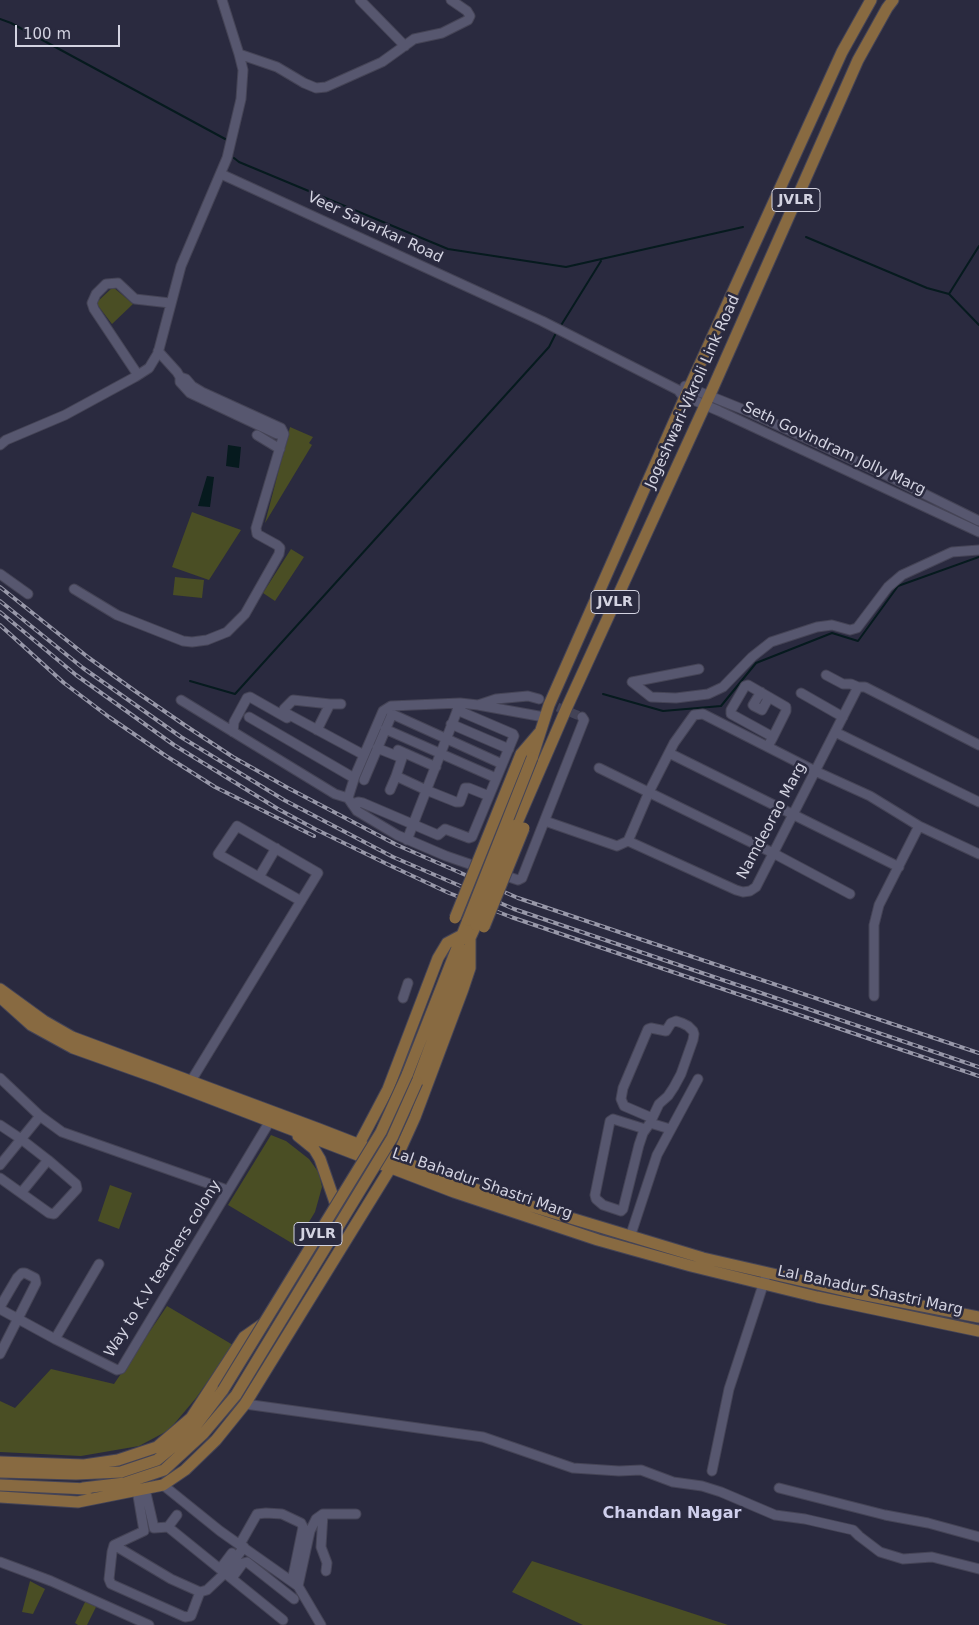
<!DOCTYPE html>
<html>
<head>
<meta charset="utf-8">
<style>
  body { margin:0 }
  #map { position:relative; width:979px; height:1625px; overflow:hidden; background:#2a2a3f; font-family:"DejaVu Sans",sans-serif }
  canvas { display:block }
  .scale { position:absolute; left:15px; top:25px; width:105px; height:22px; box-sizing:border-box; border:2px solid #d3d3e1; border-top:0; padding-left:6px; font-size:15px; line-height:18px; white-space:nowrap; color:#d3d3e1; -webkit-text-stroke:4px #2a2a3f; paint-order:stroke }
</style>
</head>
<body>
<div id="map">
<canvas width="979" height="1625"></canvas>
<div class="scale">100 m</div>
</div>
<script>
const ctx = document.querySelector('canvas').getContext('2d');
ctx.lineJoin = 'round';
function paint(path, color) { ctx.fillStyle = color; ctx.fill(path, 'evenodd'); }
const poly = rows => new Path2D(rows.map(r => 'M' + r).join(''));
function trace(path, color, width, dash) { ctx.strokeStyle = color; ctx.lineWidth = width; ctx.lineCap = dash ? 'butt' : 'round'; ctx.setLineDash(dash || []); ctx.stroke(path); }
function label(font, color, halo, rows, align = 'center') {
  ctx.font = font + ' "DejaVu Sans",sans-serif'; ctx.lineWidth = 5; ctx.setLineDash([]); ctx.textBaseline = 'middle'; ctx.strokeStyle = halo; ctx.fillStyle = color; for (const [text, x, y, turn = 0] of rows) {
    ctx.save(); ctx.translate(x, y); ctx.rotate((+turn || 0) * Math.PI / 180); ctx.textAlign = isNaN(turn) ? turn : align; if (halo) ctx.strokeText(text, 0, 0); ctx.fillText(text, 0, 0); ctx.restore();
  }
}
paint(poly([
  [113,287,133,304,112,324,96,303],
  [290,427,313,437,309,443,312,445,265,523],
  [192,512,241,530,209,580,172,567],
  [291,549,304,557,275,601,263,593],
  [175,577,204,580,202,598,173,595],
  [271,1135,286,1141,309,1159,319,1173,322,1187,315,1212,295,1245,228,1205],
  [110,1185,132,1193,119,1229,98,1221],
  [167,1306,233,1345,196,1398,169,1430,139,1446,81,1456,0,1452,0,1401,15,1408,51,1369,114,1384],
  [532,1561,728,1625,583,1625,512,1592],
  [30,1581,45,1589,33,1614,22,1612],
  [86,1600,97,1605,87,1625,78,1625,75,1623]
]), '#4a4e24');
paint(poly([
  [228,445,241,447,239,468,226,466],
  [207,476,214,477,210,507,198,506]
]), '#061a1e');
trace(poly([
  [0,19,11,23,227,140],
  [234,158,239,162,448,249,566,267,743,227],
  [806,237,927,288,949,294,979,246],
  [949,294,979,325],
  [560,327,601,261],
  [190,681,235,694,549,347,557,331],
  [603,694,663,711,721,706,756,663,832,633,858,641,898,586,979,557]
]), '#061a1e', 2);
trace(poly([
  [545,702,582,717]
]), '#434357', 9, [9, 4.5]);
const minor = poly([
  [360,0,405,46],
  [239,54,277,67,304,83,316,88,326,87,382,62,414,39,442,33,468,20,470,16,467,11,451,0],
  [221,174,542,321,678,390,682,395,719,411,979,532],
  [158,351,177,372,180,377,180,382,190,393,277,434,284,434,281,428,202,392,192,386,186,379,180,377],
  [138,375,94,309,92,303,96,294,106,284,118,283,135,299,170,303],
  [685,386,747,411,888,476,979,521],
  [257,435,280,449],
  [0,445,6,440,65,415,135,377,149,368,158,353,181,266,227,158,241,99,243,70,239,54,222,0],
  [0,574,28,594],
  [74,589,117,615,183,641,192,642,207,640,227,632,245,614,279,554,280,548,277,545,257,534,256,528,284,434],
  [699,669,632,682,651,697,676,698,708,694,723,687,752,657,771,642,817,627,832,625,850,630,857,628,888,587,902,575,952,552,979,550],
  [826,675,843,684,851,684,858,687],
  [761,692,753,705,754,706,762,710,769,697],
  [801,693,843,717],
  [181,700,335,794,348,798,357,811,397,835,446,856,481,868],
  [330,704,341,704],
  [478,705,496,699,528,696,539,699],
  [249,717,354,778],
  [451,724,509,749],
  [385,729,496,778],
  [317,730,330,704,293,700,284,709,284,712,364,755],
  [233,732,234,722,247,698,250,697,287,718],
  [835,732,979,802],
  [768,746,773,737,786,711,786,707,748,685,745,686,731,710,731,714,773,737],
  [377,748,402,758,396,776,426,790,456,802,460,802,465,788,469,788,489,796],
  [398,750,436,767],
  [669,753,899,867],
  [599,768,773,853,850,894],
  [364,780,392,714,502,764],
  [390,790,396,776],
  [348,798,355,776,383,711,391,706,460,703,478,705,544,717],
  [352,804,358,802,363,803,438,835,445,829,469,838,472,837,514,736,513,734,457,710],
  [545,821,617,846,628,841,736,890,743,892,750,891,756,887,858,687,865,687,979,745],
  [407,840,459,706],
  [628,841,649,792,674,743,694,715,703,714,815,771,870,796,919,826,979,854],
  [500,874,518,880,522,878,584,720,582,717],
  [259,877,276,848],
  [874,996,874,925,879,905,919,826],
  [403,998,408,983],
  [0,1078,40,1116,62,1132,227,1190],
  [191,1081,318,873,237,826,218,854,301,901],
  [652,1118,624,1106,621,1099,623,1088,648,1029,651,1028,666,1031,671,1023,676,1021,682,1023,688,1026,693,1031,694,1034,693,1040,681,1074,674,1087,668,1096,659,1104,650,1123,670,1129],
  [0,1125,21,1139,48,1160,76,1184,77,1189,54,1214,49,1213,0,1178],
  [645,1129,613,1119,610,1121,595,1195,596,1199,603,1205,621,1211,623,1209,639,1145,643,1133,650,1123],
  [0,1165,40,1116],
  [21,1193,48,1160],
  [630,1237,657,1155,698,1079],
  [0,1307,17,1278,22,1273,25,1273,35,1278,36,1283,0,1354],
  [0,1309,55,1339,117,1370,121,1369,270,1121],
  [55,1339,99,1264],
  [245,1404,483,1437,573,1468,619,1471,641,1470,673,1482,702,1486,721,1492,775,1515,805,1519,853,1530,859,1536,880,1552,903,1559,932,1557,979,1569],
  [712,1471,729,1389,765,1279],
  [163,1485,220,1531,298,1586,321,1625],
  [779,1488,885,1515,928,1523,979,1537],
  [145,1489,154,1528,168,1527,283,1620],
  [323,1514,321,1547,327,1563,326,1571],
  [168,1527,177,1515],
  [240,1544,257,1514,266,1513,282,1514,301,1523,303,1527,292,1581],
  [114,1545,171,1579,200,1592,191,1616,185,1617,111,1584,109,1579,112,1552,114,1545,144,1531,137,1490],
  [0,1562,51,1581,149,1625],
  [220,1569,232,1553],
  [232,1578,243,1563,247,1562,294,1599],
  [298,1586,310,1531,316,1519,323,1514,356,1514],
  [200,1592,207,1590,225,1573,244,1547]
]);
const major = poly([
  [521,754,539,733],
  [532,758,549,705,685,397,842,52,871,0],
  [516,825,567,707,712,390,858,60,887,8,893,0],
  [0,989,44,1021,72,1037,319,1129,468,1187,703,1258,856,1293,979,1317],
  [0,997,31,1025,73,1048,160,1079,454,1192,598,1240,691,1266,817,1297,979,1331],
  [407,1075,468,920],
  [417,1082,466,950],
  [298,1136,314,1149,320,1159,338,1211],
  [359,1151,359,1144,388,1089,438,958,447,943,462,935],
  [325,1233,349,1194],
  [0,1462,84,1465,118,1460,157,1447,191,1418,244,1337,264,1323],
  [0,1472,76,1474,121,1472,157,1460,191,1432,223,1390],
  [0,1485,88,1489],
  [83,1488,125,1483,164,1470,203,1434,236,1395],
  [0,1497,78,1502,163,1485,185,1470,216,1440,245,1404,396,1159,415,1117,463,989,470,968,470,938,476,925]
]);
trace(minor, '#454456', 11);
trace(major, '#454456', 13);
trace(minor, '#57576f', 9);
trace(major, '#886a41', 11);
const rail = poly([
  [0,587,89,658,135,691,186,726,233,757,288,788,397,845,518,898,979,1053],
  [0,601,83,668,181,737,284,800,393,857,514,909,979,1067],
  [0,612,76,675,174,745,278,809,315,829,389,865,449,893,511,917,979,1076],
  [0,625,64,683,109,717,166,756,215,787,314,836]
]);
trace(rail, '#9898a9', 4);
trace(rail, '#2a2a3f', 2, [5.5]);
const majorBridge = poly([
  [455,918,521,754],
  [468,920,532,758],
  [476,925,516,825],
  [484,927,524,828],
  [223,1390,381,1132,407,1075],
  [236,1395,392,1138,417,1082]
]);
trace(majorBridge, '#454456', 13, []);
trace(majorBridge, '#886a41', 11);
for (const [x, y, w] of [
  [796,200,48],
  [615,602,48],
  [318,1234,48]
]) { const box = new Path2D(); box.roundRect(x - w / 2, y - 11.5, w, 23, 4); ctx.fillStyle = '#2a2a3f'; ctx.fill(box); trace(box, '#d3d3e1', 1); }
label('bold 14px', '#d3d3e1', null, [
  ["JVLR",796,200],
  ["JVLR",615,602],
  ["JVLR",318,1234]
]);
label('15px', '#d3d3e1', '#2a2a3f', [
  ["Veer Savarkar Road",375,228,25],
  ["Jogeshwari-Vikroli Link Road",693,392,-66],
  ["Seth Govindram Jolly Marg",834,449,25],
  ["Namdeorao Marg",772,821,-62],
  ["Lal Bahadur Shastri Marg",482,1184,19],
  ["Way to K.V teachers colony",163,1269,-58],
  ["Lal Bahadur Shastri Marg",870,1291,12]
]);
label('bold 16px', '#cfcfec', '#2a2a3f', [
  ["Chandan Nagar",672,1514]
]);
</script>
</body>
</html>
